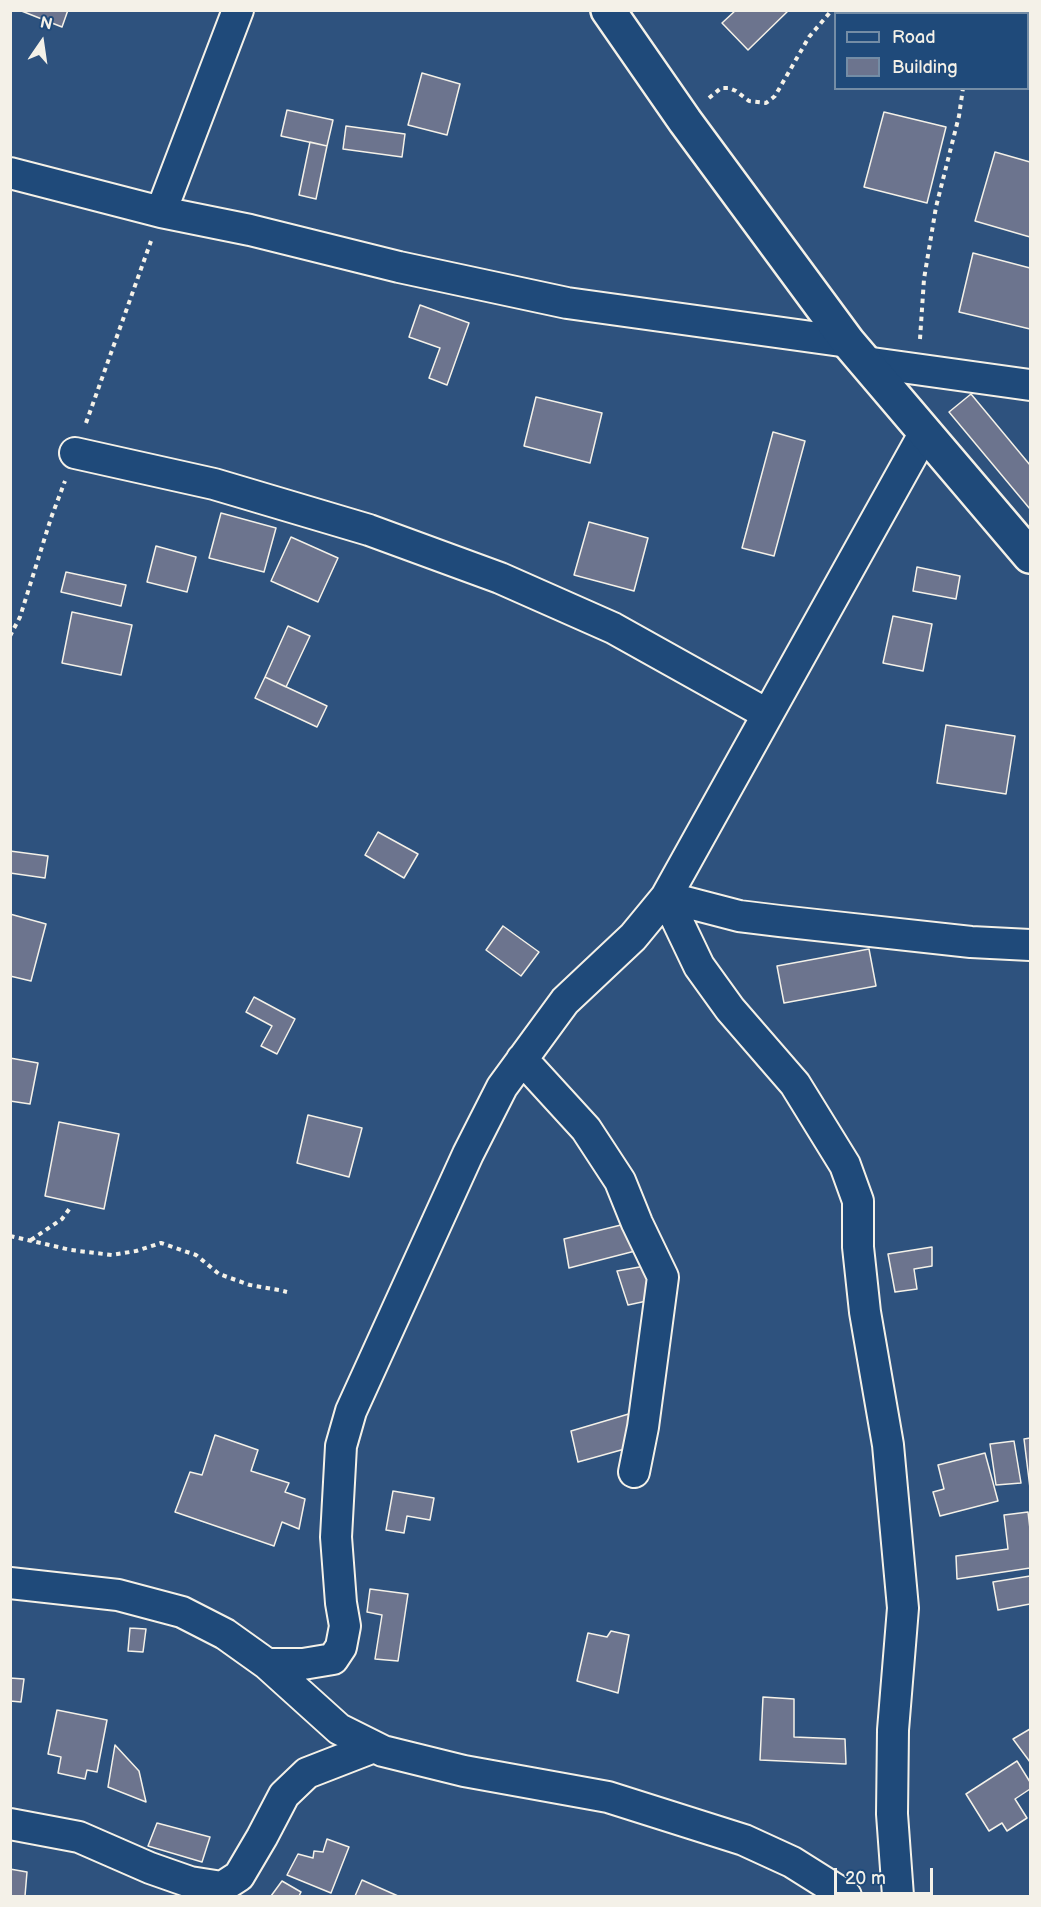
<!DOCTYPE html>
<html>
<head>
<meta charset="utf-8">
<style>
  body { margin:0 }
  #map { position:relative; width:1041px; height:1907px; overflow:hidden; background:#2e527e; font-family:"Balsamiq Sans",sans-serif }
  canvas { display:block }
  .frame { position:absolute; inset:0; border:12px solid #f4f1e8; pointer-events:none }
  .legend { position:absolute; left:834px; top:12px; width:195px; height:78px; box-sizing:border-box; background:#1f4a7a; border:2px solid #748da6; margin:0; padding:8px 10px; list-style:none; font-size:18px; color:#f4f1e8 }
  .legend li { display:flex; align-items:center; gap:12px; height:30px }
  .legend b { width:30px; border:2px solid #748da6 }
  .north { position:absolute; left:12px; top:12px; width:60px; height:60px; -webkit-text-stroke:4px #1f4a7a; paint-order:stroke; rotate:13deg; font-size:16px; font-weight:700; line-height:24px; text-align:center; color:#f4f1e8 }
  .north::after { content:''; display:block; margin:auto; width:21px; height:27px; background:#f4f1e8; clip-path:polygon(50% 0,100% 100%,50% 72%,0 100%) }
  .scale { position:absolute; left:834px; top:1868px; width:99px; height:27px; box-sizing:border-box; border:3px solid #f4f1e8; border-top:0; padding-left:8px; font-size:18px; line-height:21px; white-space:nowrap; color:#f4f1e8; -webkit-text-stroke:4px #1f4a7a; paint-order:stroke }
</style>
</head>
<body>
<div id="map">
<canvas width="1041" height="1907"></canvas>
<div class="frame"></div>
<ul class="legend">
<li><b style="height:8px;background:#1f4a7a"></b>Road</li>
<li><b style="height:16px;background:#6c748e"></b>Building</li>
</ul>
<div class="north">N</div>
<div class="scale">20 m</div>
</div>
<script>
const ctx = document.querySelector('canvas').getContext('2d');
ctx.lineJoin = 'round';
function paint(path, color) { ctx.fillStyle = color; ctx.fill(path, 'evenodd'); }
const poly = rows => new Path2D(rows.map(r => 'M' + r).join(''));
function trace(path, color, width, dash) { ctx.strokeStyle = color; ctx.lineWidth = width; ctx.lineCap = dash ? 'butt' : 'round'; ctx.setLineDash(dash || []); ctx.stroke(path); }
const building = poly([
  [19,10,68,10,62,27,19,10],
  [736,10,789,10,748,50,722,23,736,10],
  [909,10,961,10,960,14,908,14,909,10],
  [422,73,460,84,447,135,408,125,422,73],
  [287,110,333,120,327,146,281,136,287,110],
  [884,112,946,127,927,203,864,187,884,112],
  [346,126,405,134,402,157,343,149,346,126],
  [310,142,327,146,316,199,299,195,310,142],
  [995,152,1030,162,1030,237,975,221,995,152],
  [973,253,1030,268,1030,329,959,312,973,253],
  [420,305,469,323,447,385,429,378,440,348,409,337,420,305],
  [971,394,1030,465,1030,509,949,412,971,394],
  [536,397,602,413,590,463,524,446,536,397],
  [773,432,805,441,774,556,742,548,773,432],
  [221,513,276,528,264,572,209,558,221,513],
  [589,522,648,538,634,591,574,575,589,522],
  [291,537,338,558,318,602,271,581,291,537],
  [156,546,196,557,187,592,147,582,156,546],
  [917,567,960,576,956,599,913,591,917,567],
  [66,572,126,585,121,606,61,592,66,572],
  [72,612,132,625,121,675,62,663,72,612],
  [893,616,932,624,923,671,883,663,893,616],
  [288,626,310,636,286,687,265,677,288,626],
  [265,677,327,706,317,727,255,698,265,677],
  [946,725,1015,736,1006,794,937,783,946,725],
  [378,832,418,854,404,878,365,855,378,832],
  [10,851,48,856,45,878,10,873,10,851],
  [10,914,46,924,31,981,10,976,10,914],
  [503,926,539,952,521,976,486,950,503,926],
  [869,949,876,986,784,1003,777,966,869,949],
  [254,997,295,1019,277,1054,261,1046,272,1026,246,1012,254,997],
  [10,1058,38,1063,30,1104,10,1101,10,1058],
  [308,1115,362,1128,349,1177,297,1163,308,1115],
  [59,1122,119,1134,104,1209,45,1196,59,1122],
  [629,1223,639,1250,569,1268,564,1239,629,1223],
  [932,1247,932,1266,914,1269,917,1289,895,1292,888,1254,932,1247],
  [645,1266,656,1299,628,1305,617,1271,645,1266],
  [632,1413,639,1445,578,1462,571,1431,632,1413],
  [215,1435,258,1450,251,1471,289,1483,285,1492,305,1499,299,1529,282,1522,274,1546,175,1512,190,1472,202,1475,215,1435],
  [1030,1438,1030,1488,1024,1439,1030,1438],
  [1014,1441,1021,1483,996,1485,990,1444,1014,1441],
  [985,1453,998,1501,940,1516,933,1492,944,1489,938,1465,985,1453],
  [393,1491,434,1498,430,1520,407,1516,404,1533,386,1530,393,1491],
  [1028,1512,1030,1529,1030,1568,957,1579,956,1556,1008,1549,1004,1515,1028,1512],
  [1030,1576,1030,1604,998,1610,993,1582,1030,1576],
  [370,1589,408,1594,398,1661,375,1659,382,1615,367,1612,370,1589],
  [130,1628,146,1629,143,1652,128,1651,130,1628],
  [611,1631,629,1635,618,1693,577,1681,588,1633,607,1637,611,1631],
  [10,1678,24,1679,21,1702,10,1701,10,1678],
  [763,1697,794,1699,794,1737,845,1739,846,1764,760,1760,763,1697],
  [57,1710,107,1720,97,1772,87,1770,85,1779,58,1773,61,1757,48,1754,57,1710],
  [1030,1729,1030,1762,1013,1739,1030,1729],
  [115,1745,139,1771,146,1802,108,1787,115,1745],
  [1017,1761,1030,1782,1030,1789,1015,1799,1027,1818,1007,1831,1002,1823,989,1831,966,1794,1017,1761],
  [157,1823,210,1837,202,1862,148,1846,157,1823],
  [327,1839,349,1847,331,1893,287,1875,298,1854,313,1858,314,1851,323,1852,327,1839],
  [10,1869,27,1872,25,1896,10,1896,10,1869],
  [362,1880,398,1896,355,1896,362,1880],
  [282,1881,301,1892,299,1896,271,1896,282,1881]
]);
paint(building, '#6c748e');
trace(building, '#f4f1e8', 1.5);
const street = poly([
  [10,173,161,212,250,230,399,267,567,303,848,342],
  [161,212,238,10],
  [865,362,1030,385],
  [75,453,214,484,369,530,500,578,613,628,767,714],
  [666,897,699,966,730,1009,795,1084,845,1165,858,1201,858,1247,865,1312,888,1445,903,1608,893,1730,892,1814,898,1896],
  [666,897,739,916,780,921,971,942,1030,945],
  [522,1059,586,1129,620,1181,637,1223,663,1277,643,1427,634,1472],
  [10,1583,118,1595,182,1612,225,1634,267,1664,339,1729,383,1751,464,1771,608,1797,744,1840,792,1862,846,1896],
  [267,1664,303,1664,333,1659,341,1647,345,1626,341,1603,336,1537,341,1446,351,1411,468,1154,502,1087,565,1001,633,937,666,897,925,432],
  [10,1824,79,1837,150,1868,190,1882,222,1887,239,1876,262,1837,284,1795,307,1773,374,1747]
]);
const secondary = poly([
  [608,10,685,121,848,342,1030,556]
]);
trace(street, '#f4f1e8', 34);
trace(secondary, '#f4f1e8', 38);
trace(poly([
  [967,10,967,14],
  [709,98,721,88,729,88,736,91,749,101,766,103,775,96,809,37,832,10],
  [920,339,924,279,936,207,959,116,963,88],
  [86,423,151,241],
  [10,636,20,617,51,518,65,481],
  [10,1236,71,1250,112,1255,136,1251,161,1243,196,1255,219,1274,250,1285,279,1290,287,1292],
  [31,1240,62,1219,70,1208]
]), '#f4f1e8', 4, [4.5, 4.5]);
trace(street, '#1f4a7a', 30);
trace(secondary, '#1f4a7a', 33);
</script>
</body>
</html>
